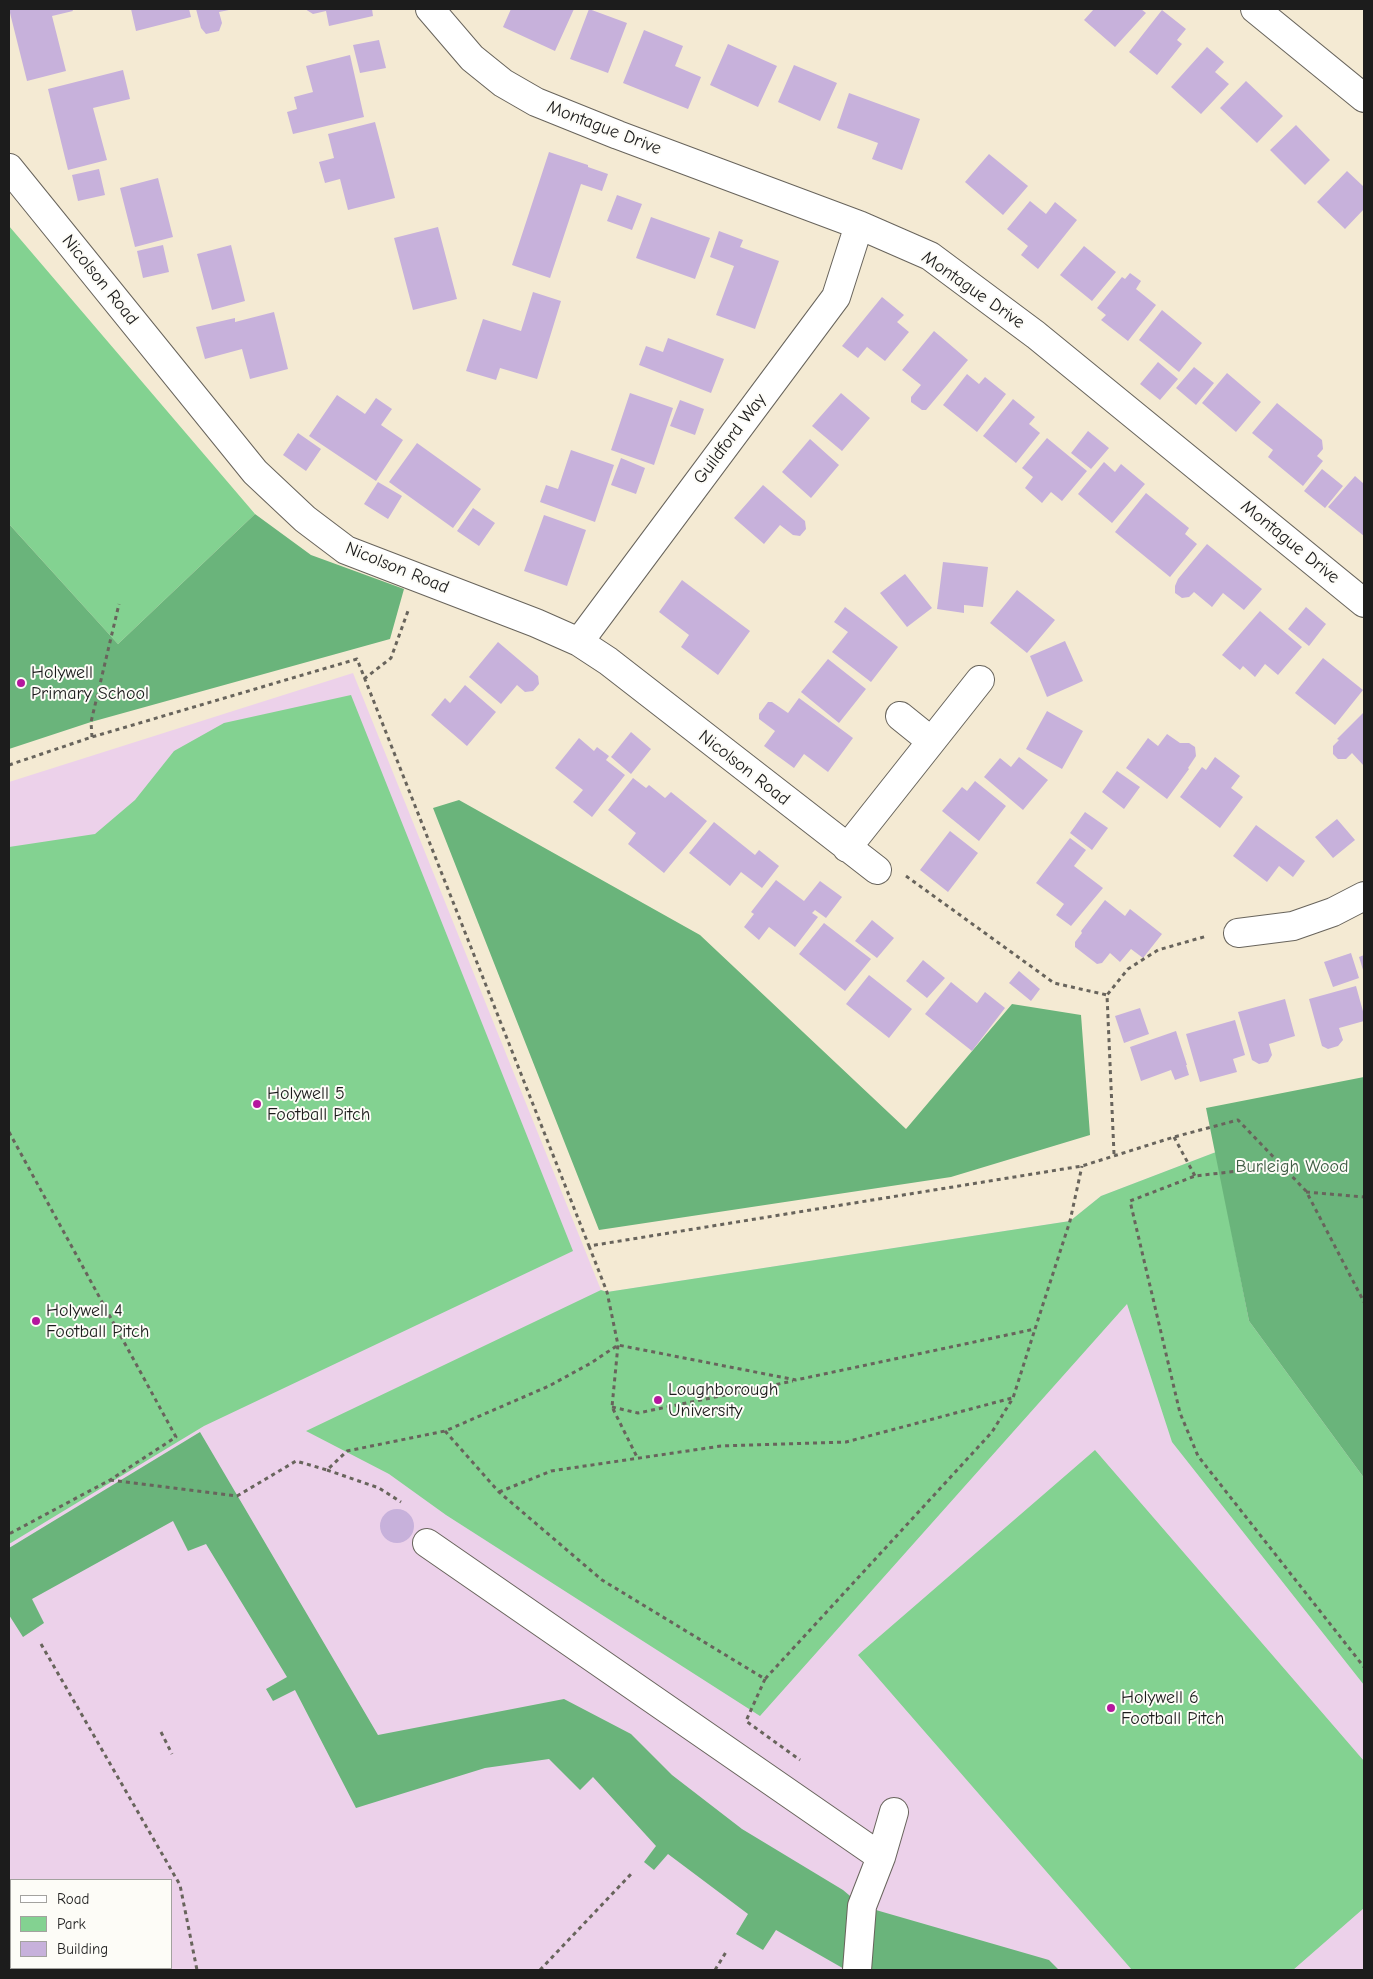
<!DOCTYPE html>
<html>
<head>
<meta charset="utf-8">
<style>
  body { margin:0 }
  #map { position:relative; width:1373px; height:1979px; overflow:hidden; background:#f4ead3; font-family:"Comic Neue",sans-serif }
  canvas { display:block }
  .frame { position:absolute; inset:0; border:10px solid #1c1c1c; pointer-events:none }
  .legend { position:absolute; left:10px; top:1879px; width:162px; height:90px; box-sizing:border-box; background:#fdfcf7; border:1px solid #a3a29f; margin:0; padding:6px 9px; list-style:none; font-size:15px; color:#1c1c1c }
  .legend li { display:flex; align-items:center; gap:10px; height:25px }
  .legend b { width:25px; border:1px solid #a3a29f }
</style>
</head>
<body>
<div id="map">
<canvas width="1373" height="1979"></canvas>
<div class="frame"></div>
<ul class="legend">
<li><b style="height:6px;background:#fff"></b>Road</li>
<li><b style="height:14px;background:#83d291"></b>Park</li>
<li><b style="height:14px;background:#c7b1db"></b>Building</li>
</ul>
</div>
<script>
const ctx = document.querySelector('canvas').getContext('2d');
ctx.lineJoin = 'round';
function paint(path, color) { ctx.fillStyle = color; ctx.fill(path, 'evenodd'); }
const poly = rows => new Path2D(rows.map(r => 'M' + r).join(''));
function trace(path, color, width, dash) { ctx.strokeStyle = color; ctx.lineWidth = width; ctx.lineCap = dash ? 'butt' : 'round'; ctx.setLineDash(dash || []); ctx.stroke(path); }
function label(font, color, halo, rows, align = 'center') {
  ctx.font = font + ' "Comic Neue",sans-serif'; ctx.lineWidth = 4; ctx.setLineDash([]); ctx.textBaseline = 'middle'; ctx.strokeStyle = halo; ctx.fillStyle = color; for (const [text, x, y, turn = 0] of rows) {
    ctx.save(); ctx.translate(x, y); ctx.rotate((+turn || 0) * Math.PI / 180); ctx.textAlign = isNaN(turn) ? turn : align; if (halo) ctx.strokeText(text, 0, 0); ctx.fillText(text, 0, 0); ctx.restore();
  }
}
paint(poly([
  [353,673,601,1290,607,1292,1070,1221,1101,1196,1216,1152,1249,1321,1364,1478,1364,1970,9,1970,9,782],
  [11,1880,171,1880,171,1968,11,1968]
]), '#ecd1ea');
paint(poly([
  [9,226,255,514,118,644,9,524],
  [351,695,573,1251,204,1426,9,1544,9,847,95,834,135,800,174,751,224,723],
  [1216,1152,1249,1321,1364,1478,1364,1685,1172,1442,1127,1304,760,1716,446,1515,389,1474,306,1431,601,1290,607,1292,1070,1221,1101,1196],
  [1095,1450,1364,1761,1364,1908,1293,1970,1132,1970,858,1655]
]), '#83d291');
paint(poly([
  [255,514,311,555,404,589,390,639,91,722,9,749,9,524,118,644],
  [459,800,700,935,906,1129,1012,1004,1081,1015,1090,1135,951,1177,599,1230,433,808],
  [1364,1077,1364,1478,1249,1321,1206,1108],
  [200,1432,378,1735,564,1699,631,1734,672,1775,742,1829,843,1890,862,1906,1049,1960,1059,1970,846,1970,776,1930,763,1950,736,1934,748,1914,668,1854,654,1870,644,1862,656,1846,593,1777,580,1790,549,1759,485,1768,356,1808,295,1690,273,1701,266,1689,287,1677,206,1544,188,1551,173,1521,32,1599,44,1623,23,1637,9,1615,9,1548]
]), '#6ab47b');
paint(poly([
  [9,9,72,9,73,11,52,16,66,71,27,81],
  [131,9,189,9,191,17,136,31],
  [196,9,229,9,229,10,219,12,222,23,219,31,206,34,201,28],
  [305,9,372,9,373,16,329,26,326,11,313,14],
  [511,9,574,9,555,51,503,27],
  [589,9,627,23,608,73,570,59],
  [1094,9,1141,9,1146,13,1115,47,1084,20],
  [1162,10,1186,29,1177,40,1182,44,1157,75,1129,52],
  [644,30,683,46,675,66,701,77,688,109,623,83],
  [379,40,386,68,360,73,353,45],
  [728,44,777,66,758,107,710,85],
  [1207,47,1224,62,1215,72,1229,84,1201,114,1171,87],
  [350,55,364,117,293,134,287,112,297,109,294,97,313,92,306,66],
  [794,65,837,83,820,121,778,102],
  [123,70,130,99,93,108,107,160,68,170,48,89],
  [1246,81,1283,116,1257,143,1220,108],
  [849,93,920,119,902,170,872,159,878,143,837,128],
  [375,122,395,198,348,210,340,179,325,183,319,162,334,158,328,134],
  [1296,125,1330,160,1305,185,1270,150],
  [549,152,588,165,588,167,608,174,602,191,581,184,550,278,512,265],
  [989,154,1028,186,1003,215,965,182],
  [99,169,105,195,78,201,72,175],
  [1347,171,1364,187,1364,209,1345,229,1317,202],
  [158,178,173,237,135,247,120,188],
  [617,195,642,204,632,230,607,221],
  [1030,201,1046,214,1055,202,1077,220,1038,269,1021,255,1028,246,1007,229],
  [651,217,710,238,695,279,636,258],
  [438,227,457,299,413,310,394,238],
  [719,231,743,240,740,247,779,261,755,329,716,315,734,266,710,257],
  [163,245,169,272,143,278,137,251],
  [231,245,245,301,212,310,197,254],
  [1084,246,1116,272,1092,301,1060,275],
  [1130,273,1141,281,1136,289,1156,305,1128,341,1101,320,1106,315,1097,308,1122,277,1125,279],
  [533,292,561,301,537,379,500,368,496,380,466,371,483,319,521,331],
  [882,297,904,315,897,322,909,332,885,361,867,347,858,358,842,346],
  [1162,310,1202,343,1179,372,1139,340],
  [274,312,288,369,250,379,242,349,205,359,196,327,235,318,235,322],
  [934,331,968,360,926,410,922,410,911,402,911,397,921,385,902,370],
  [668,338,724,359,711,393,639,365,646,346,663,352],
  [1158,362,1178,379,1160,400,1140,384],
  [1194,367,1214,383,1196,405,1176,388],
  [1227,373,1261,402,1236,432,1202,403],
  [967,374,979,384,985,377,1006,394,977,432,943,405],
  [630,393,673,408,654,465,611,450],
  [841,393,870,418,842,451,812,426],
  [337,395,365,414,376,398,392,409,381,425,403,440,376,481,309,436],
  [1013,399,1035,417,1029,424,1040,433,1016,463,983,436],
  [680,400,704,409,695,435,670,426],
  [1277,403,1322,440,1323,449,1317,456,1323,461,1303,486,1268,457,1273,450,1252,433],
  [1088,431,1109,448,1091,469,1071,453],
  [298,433,321,449,306,471,283,455],
  [1047,438,1087,471,1062,501,1051,492,1042,503,1025,488,1033,477,1022,468],
  [810,439,839,465,811,498,782,472],
  [417,443,481,489,453,528,389,482],
  [571,450,614,465,595,522,540,502,546,485,558,489],
  [621,458,645,468,636,494,611,485],
  [1104,462,1115,472,1121,464,1145,484,1112,523,1078,494],
  [1322,469,1343,486,1325,508,1304,491],
  [1355,476,1364,484,1364,536,1328,507],
  [378,482,402,496,388,519,364,504],
  [763,485,805,521,806,529,800,536,793,535,780,525,764,544,734,518],
  [1146,493,1189,528,1185,534,1197,544,1170,577,1115,532],
  [473,508,495,523,479,546,457,531],
  [544,515,586,530,567,586,524,571],
  [1207,544,1262,589,1244,610,1223,593,1212,607,1194,592,1189,597,1182,598,1175,593,1175,586,1178,579],
  [943,562,988,567,983,607,964,605,964,613,937,609],
  [905,574,932,608,907,627,880,593],
  [682,580,750,631,718,675,681,647,689,635,659,612],
  [1017,590,1055,620,1027,653,990,623],
  [845,607,898,647,871,682,832,652,848,632,834,622],
  [1306,607,1326,624,1309,646,1288,629],
  [1260,611,1302,647,1278,675,1265,664,1255,677,1243,666,1240,670,1222,655],
  [1065,641,1083,681,1047,697,1030,656],
  [498,642,538,676,539,684,533,691,525,692,517,685,501,704,469,677],
  [1323,658,1363,690,1335,725,1295,693],
  [828,659,866,689,839,723,801,692],
  [465,685,496,712,467,746,431,715,445,698,450,703],
  [799,698,853,738,828,772,804,754,794,768,764,746,775,731,759,719,759,714,768,702,772,702,788,713],
  [1047,711,1083,731,1062,769,1026,749],
  [1364,712,1364,766,1352,753,1346,759,1338,759,1333,754,1333,746,1339,740,1337,739],
  [631,732,651,749,631,774,611,757],
  [1167,734,1180,743,1189,743,1195,747,1196,756,1188,768,1189,769,1167,799,1126,768,1148,738,1158,746],
  [579,738,594,751,597,747,609,756,606,760,625,775,592,817,573,802,583,790,555,768],
  [1019,757,1048,780,1023,810,984,777,1000,758,1011,767],
  [1215,757,1240,776,1231,788,1243,797,1220,828,1180,797,1202,767,1206,770],
  [1117,771,1140,787,1124,809,1102,792],
  [633,778,646,788,649,785,665,798,671,792,707,821,664,873,628,844,636,833,608,810],
  [975,781,1006,806,979,841,942,811,962,787,967,791],
  [1085,812,1108,828,1092,850,1070,833],
  [1337,819,1355,840,1333,858,1315,837],
  [714,822,755,855,759,850,779,866,762,888,741,872,730,886,689,853],
  [1256,825,1305,861,1293,877,1279,866,1267,882,1233,856],
  [950,831,978,853,948,892,920,870],
  [1070,838,1086,850,1074,866,1103,888,1071,926,1056,915,1064,904,1036,883],
  [776,880,804,901,820,881,842,897,826,918,815,910,812,913,818,917,795,947,769,927,759,940,744,927,754,914,751,912],
  [1105,900,1125,916,1130,909,1162,934,1143,958,1131,949,1120,962,1110,953,1102,963,1097,964,1075,947,1075,942,1082,933,1081,931],
  [872,920,894,938,877,958,855,941],
  [824,923,871,959,845,991,799,954],
  [1351,953,1359,978,1333,987,1324,962],
  [1364,955,1364,973,1359,957],
  [923,960,945,978,927,998,906,981],
  [1019,971,1040,989,1031,1001,1009,983],
  [869,975,912,1009,889,1038,846,1004],
  [951,982,977,1003,985,992,1005,1008,972,1051,925,1014],
  [1356,986,1364,1015,1364,1021,1339,1028,1343,1040,1338,1046,1328,1049,1322,1046,1309,999],
  [1285,999,1295,1036,1269,1044,1272,1055,1268,1062,1259,1064,1252,1060,1238,1012],
  [1140,1008,1149,1034,1124,1043,1115,1016],
  [1235,1020,1245,1055,1233,1059,1237,1072,1200,1082,1186,1034],
  [1176,1031,1187,1065,1186,1065,1189,1075,1175,1080,1171,1070,1141,1081,1130,1047],
  '380 1526a17 17 0 1 1 34 0a17 17 0 1 1-34 0Z'
]), '#c7b1db');
const minor = poly([
  [430,9,472,58,503,83,536,102,618,135,859,225,930,256,1036,335,1364,603],
  [1255,9,1364,98],
  [9,168,255,472,305,519,346,550,536,623,579,642,608,661,877,870],
  [579,642,836,297,859,225],
  [900,716,931,741],
  [847,848,980,680],
  [1238,933,1293,926,1333,912,1364,896],
  [427,1543,881,1857],
  [857,1970,862,1906,881,1857,894,1812]
]);
trace(minor, '#68645c', 30);
trace(poly([
  [364,679,391,658,409,608],
  [92,737,91,722,119,604],
  [9,765,92,737,357,659,589,1246,1082,1166,1174,1137,1238,1120,1306,1191,1364,1302],
  [906,876,1054,983,1107,995],
  [9,1132,176,1437,110,1480,9,1534],
  [1174,1137,1195,1176],
  [1114,1154,1107,995,1128,969,1158,950,1207,936],
  [1281,1166,1195,1176,1130,1201,1180,1413,1198,1456,1364,1667],
  [1306,1192,1364,1197],
  [589,1246,607,1292,618,1345,612,1407,638,1459],
  [612,1407,638,1413,793,1381],
  [445,1431,499,1492,602,1580,765,1679,992,1432,1013,1398,1035,1329],
  [327,1470,379,1488,401,1502],
  [110,1480,237,1496,296,1461,327,1470,347,1451,445,1431,549,1386,591,1363,618,1345,796,1380,1035,1329,1070,1221,1082,1166],
  [499,1492,551,1471,721,1446,846,1442,1012,1398],
  [41,1644,180,1885,197,1970],
  [765,1679,746,1721,800,1760],
  [161,1732,172,1754],
  [540,1970,632,1873],
  [715,1970,726,1952]
]), '#68645c', 3, [4, 4]);
trace(minor, '#fff', 28);
for (const [x, y, r, color] of [
  [21,683,5,"#b5179e"],
  [257,1104,5,"#b5179e"],
  [36,1321,5,"#b5179e"],
  [658,1400,5,"#b5179e"],
  [1111,1708,5,"#b5179e"]
]) { const dot = new Path2D(); dot.arc(x, y, r, 0, 2 * Math.PI); ctx.fillStyle = color; ctx.fill(dot); trace(dot, '#fdfcf7', 2); }
label('18px', '#1c1c1c', '#fdfcf7', [
  ["Montague Drive",604,128,21],
  ["Nicolson Road",100,280,51],
  ["Montague Drive",973,290,35],
  ["Guildford Way",730,439,-53],
  ["Montague Drive",1290,542,39],
  ["Nicolson Road",397,568,22],
  ["Nicolson Road",744,768,38]
]);
label('18px', '#1c1c1c', '#fdfcf7', [
  ["Holywell",31,673],
  ["Primary School",31,694],
  ["Holywell 5",267,1094],
  ["Football Pitch",267,1115],
  ["Holywell 4",46,1311],
  ["Football Pitch",46,1332],
  ["Loughborough",668,1390],
  ["University",668,1411],
  ["Holywell 6",1121,1698],
  ["Football Pitch",1121,1719]
], 'left');
label('18px', '#405c45', '#fdfcf7', [
  ["Burleigh Wood",1292,1167]
]);
</script>
</body>
</html>
